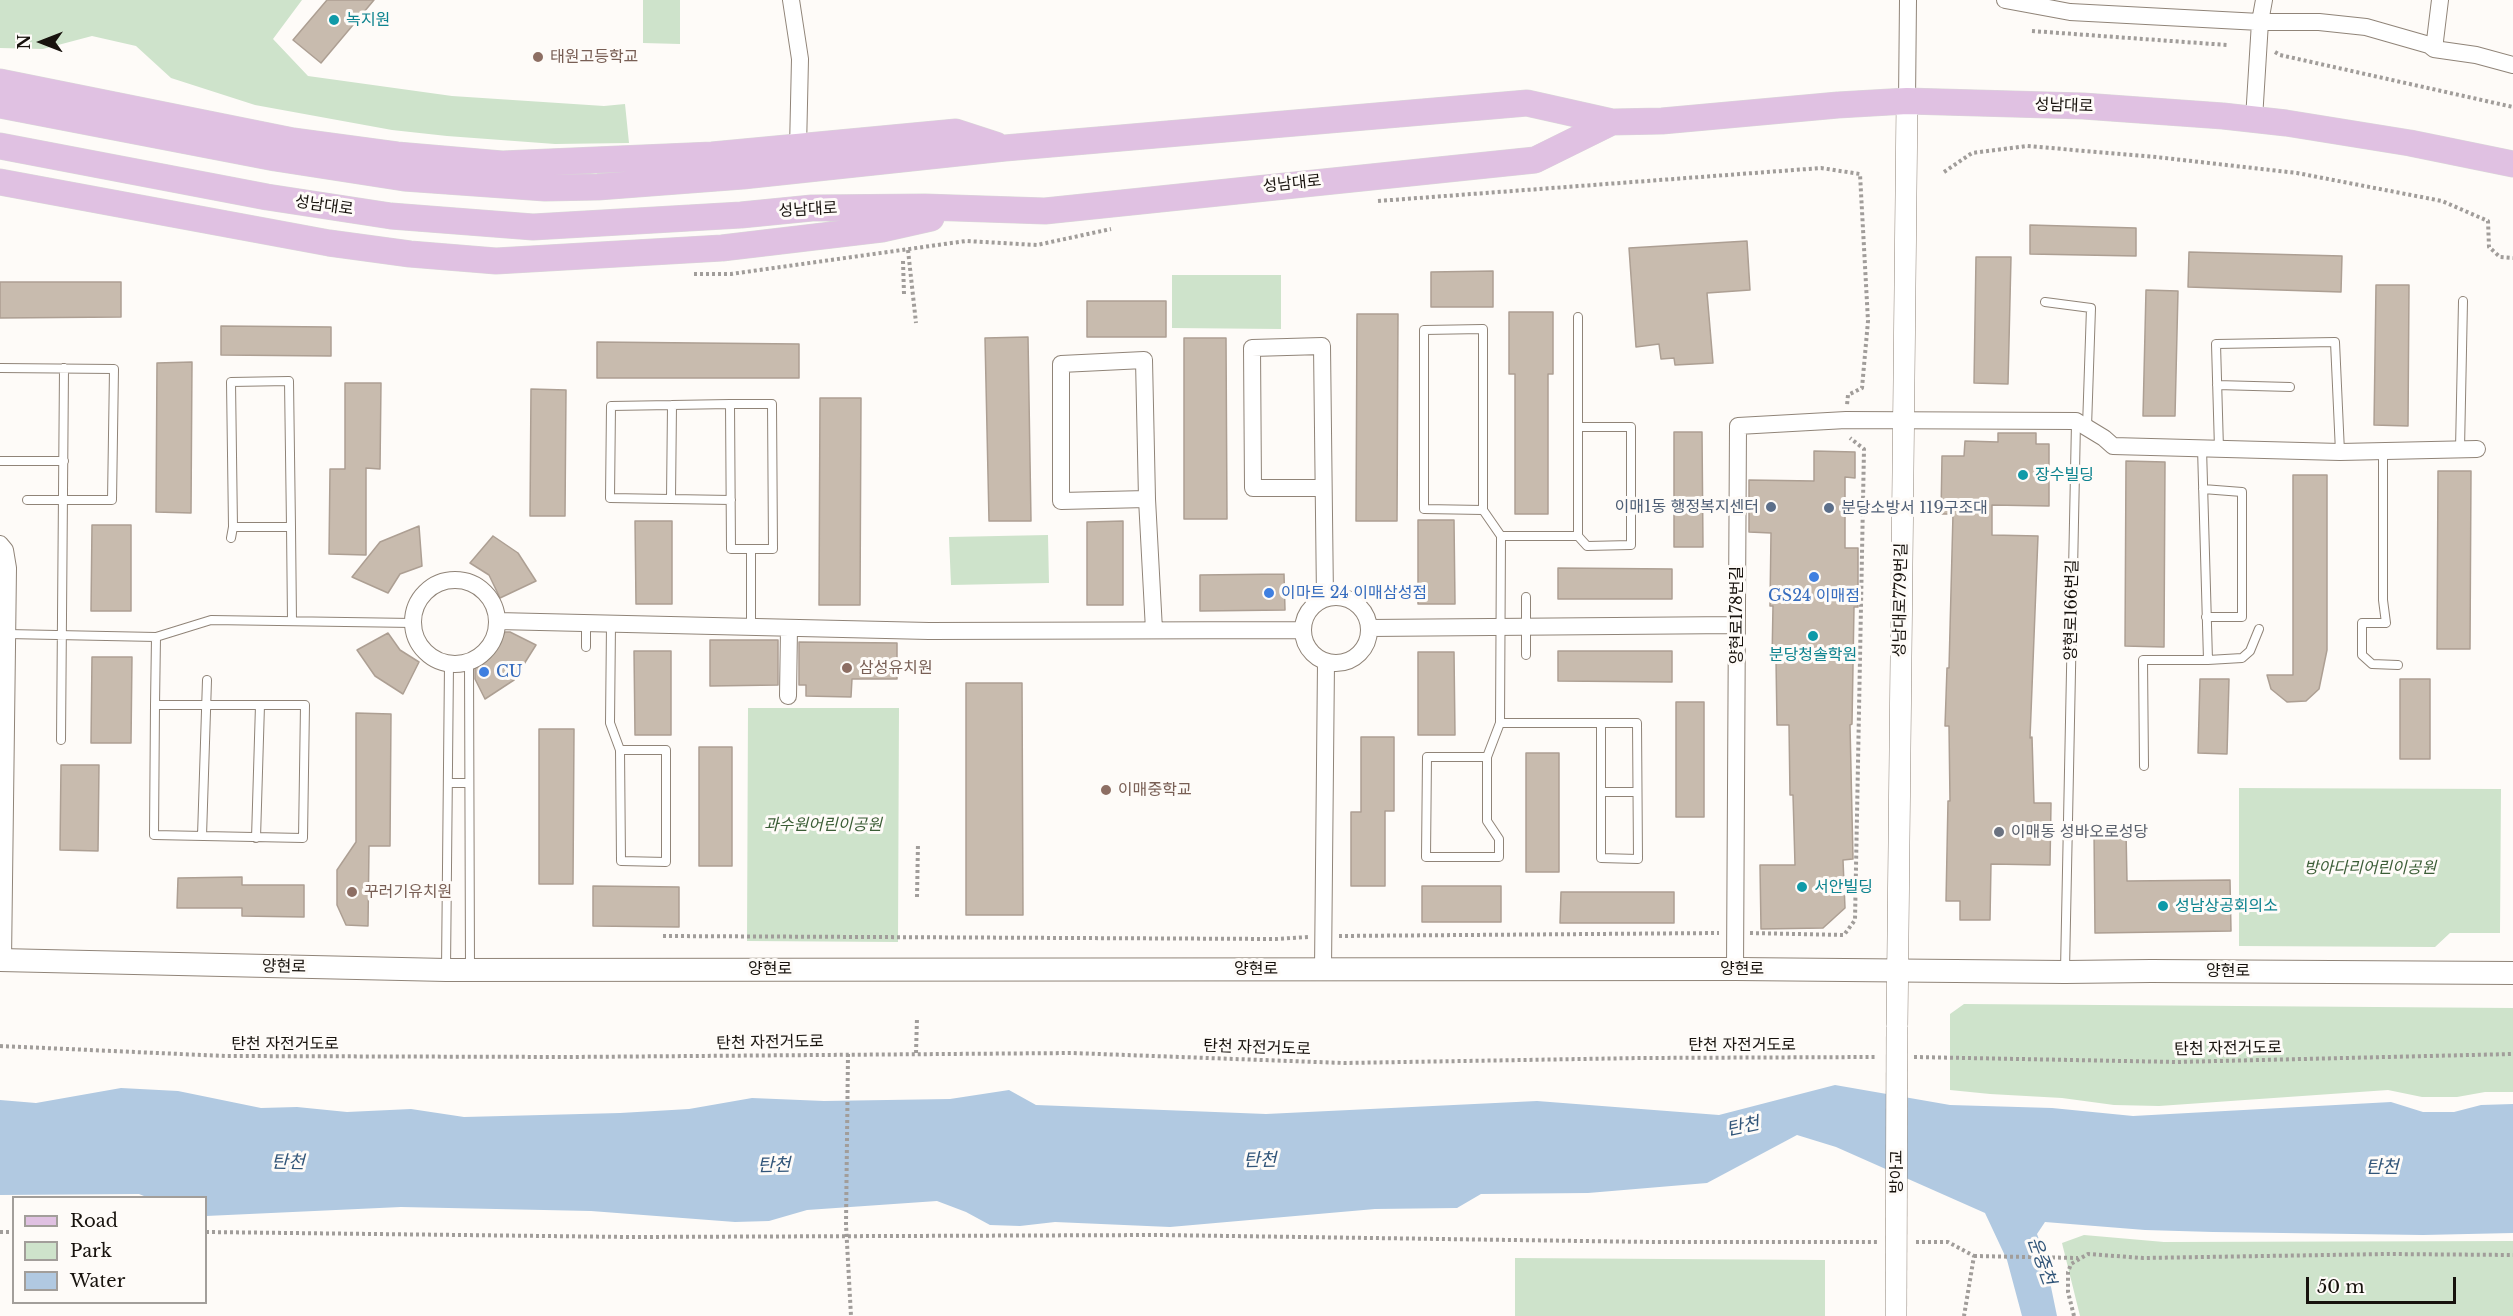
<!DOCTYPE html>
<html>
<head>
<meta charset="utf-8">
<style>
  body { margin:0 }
  #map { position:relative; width:2513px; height:1316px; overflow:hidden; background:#fefbf8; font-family:"Libre Baskerville",serif }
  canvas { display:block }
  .legend { position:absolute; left:12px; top:1196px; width:195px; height:108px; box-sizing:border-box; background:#fefbf8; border:2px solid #a29e9a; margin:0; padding:8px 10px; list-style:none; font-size:18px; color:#17120d }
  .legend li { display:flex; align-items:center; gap:12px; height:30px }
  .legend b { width:30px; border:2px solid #a29e9a }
  .north { position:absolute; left:12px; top:12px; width:60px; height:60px; -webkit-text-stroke:4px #fefbf8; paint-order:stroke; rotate:270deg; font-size:16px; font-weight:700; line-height:24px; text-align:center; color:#17120d }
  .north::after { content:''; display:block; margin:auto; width:21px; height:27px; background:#17120d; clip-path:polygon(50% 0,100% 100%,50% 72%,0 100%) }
  .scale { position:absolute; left:2306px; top:1277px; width:150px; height:27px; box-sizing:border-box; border:3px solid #17120d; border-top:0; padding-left:8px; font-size:18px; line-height:21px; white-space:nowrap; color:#17120d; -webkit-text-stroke:4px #fefbf8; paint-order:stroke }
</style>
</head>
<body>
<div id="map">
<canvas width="2513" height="1316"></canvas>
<ul class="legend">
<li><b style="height:8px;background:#e0c1e2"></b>Road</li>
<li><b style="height:16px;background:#cee3cb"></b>Park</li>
<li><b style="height:16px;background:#b1c9e1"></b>Water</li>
</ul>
<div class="north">N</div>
<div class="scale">50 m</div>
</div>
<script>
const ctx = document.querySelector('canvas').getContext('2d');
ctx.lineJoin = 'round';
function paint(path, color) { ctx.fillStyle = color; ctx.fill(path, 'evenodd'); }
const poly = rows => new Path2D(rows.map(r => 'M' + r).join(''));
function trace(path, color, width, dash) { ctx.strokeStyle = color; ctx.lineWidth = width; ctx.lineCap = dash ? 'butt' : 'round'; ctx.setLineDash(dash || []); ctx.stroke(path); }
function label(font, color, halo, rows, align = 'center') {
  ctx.font = font + ' "Libre Baskerville","Noto Sans KR",serif'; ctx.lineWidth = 6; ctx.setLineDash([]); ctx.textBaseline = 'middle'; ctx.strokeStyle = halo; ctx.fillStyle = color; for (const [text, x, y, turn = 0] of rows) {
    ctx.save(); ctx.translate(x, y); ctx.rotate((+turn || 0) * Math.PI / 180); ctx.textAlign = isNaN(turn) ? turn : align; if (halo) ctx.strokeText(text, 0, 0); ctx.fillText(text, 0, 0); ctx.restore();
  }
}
paint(poly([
  [0,0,302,0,273,39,308,76,452,96,604,106,625,104,629,143,555,144,447,136,392,130,255,105,171,78,136,46,92,36,43,49,0,48],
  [643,0,680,0,680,44,643,43],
  [1172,275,1281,275,1281,329,1172,328],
  [1048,535,1049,583,951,585,949,537],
  [748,708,899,708,898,942,747,941],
  [2239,788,2501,789,2500,933,2450,933,2435,947,2239,946],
  [1964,1004,2513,1008,2513,1092,2485,1092,2457,1097,2422,1097,2388,1090,2159,1106,2114,1105,2062,1098,1990,1094,1950,1090,1950,1014],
  [2084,1235,2164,1242,2513,1241,2513,1316,2080,1316,2062,1243],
  [1515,1258,1825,1260,1825,1316,1515,1316]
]), '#cee3cb');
paint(poly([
  [1835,1085,1950,1105,2052,1108,2133,1116,2391,1102,2423,1112,2454,1112,2481,1105,2513,1104,2513,1233,2423,1235,2213,1232,2145,1230,2045,1222,2037,1234,2044,1253,2057,1316,2022,1316,2007,1260,1985,1213,1836,1147,1797,1135,1707,1183,1588,1193,1481,1194,1457,1208,1375,1209,1170,1227,1055,1222,1020,1226,990,1225,966,1212,937,1201,807,1210,769,1221,735,1222,591,1211,401,1207,206,1216,206,1198,149,1198,139,1194,0,1195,0,1100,36,1103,121,1088,178,1091,261,1108,297,1107,347,1112,411,1109,464,1117,620,1113,689,1109,752,1098,824,1101,950,1099,1009,1090,1036,1105,1266,1114,1537,1101,1719,1115]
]), '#b1c9e1');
const building = poly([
  [327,0,374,0,321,63,293,40,327,0],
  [2030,225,2136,228,2136,256,2030,254,2030,225],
  [1747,241,1750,290,1707,293,1713,363,1675,365,1674,358,1661,359,1659,344,1636,347,1629,248,1747,241],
  [2189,252,2342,256,2341,292,2188,287,2189,252],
  [1976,257,2011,257,2008,384,1974,383,1976,257],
  [1493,271,1493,307,1431,307,1431,272,1493,271],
  [0,282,121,282,121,317,0,318,0,282],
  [2376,285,2409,285,2408,426,2374,425,2376,285],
  [2146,290,2178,291,2175,416,2143,416,2146,290],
  [1087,301,1166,301,1166,337,1087,337,1087,301],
  [1509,312,1553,312,1553,374,1548,374,1548,514,1515,514,1515,374,1509,374,1509,312],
  [1357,314,1398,314,1397,521,1356,521,1357,314],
  [221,326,331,327,331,356,221,355,221,326],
  [1028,337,1031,521,989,521,985,338,1028,337],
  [1184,338,1226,338,1227,519,1184,519,1184,338],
  [597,342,799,344,799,378,597,378,597,342],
  [192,362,191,513,156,512,157,363,192,362],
  [345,383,381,383,380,469,366,468,366,555,329,554,330,469,345,469,345,383],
  [531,389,566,390,565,516,530,516,531,389],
  [820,398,861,398,860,605,819,605,820,398],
  [1674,432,1702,432,1703,547,1674,547,1674,432],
  [1998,433,2036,433,2036,444,2049,444,2049,506,1992,505,1992,535,2038,536,2030,738,2032,737,2034,803,2051,803,2050,865,1991,864,1990,920,1960,920,1960,901,1946,901,1948,801,1950,801,1949,726,1945,726,1947,668,1949,668,1953,514,1941,514,1942,456,1964,456,1965,441,1998,442,1998,433],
  [1814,451,1855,452,1855,478,1845,477,1845,548,1858,548,1858,607,1854,607,1852,724,1850,725,1853,859,1843,860,1845,908,1823,928,1761,929,1760,865,1795,865,1793,795,1790,795,1789,725,1777,725,1776,660,1772,660,1773,606,1770,606,1771,533,1749,532,1749,480,1814,481,1814,451],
  [2126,461,2165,462,2164,647,2125,646,2126,461],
  [2438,471,2471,471,2470,649,2437,649,2438,471],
  [2293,475,2327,475,2327,650,2319,689,2306,701,2287,702,2271,689,2267,675,2293,675,2293,475],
  [1418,520,1454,520,1455,604,1418,604,1418,520],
  [635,521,672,521,672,604,636,604,635,521],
  [1123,521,1123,605,1087,605,1087,522,1123,521],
  [92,525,131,525,131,611,91,611,92,525],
  [419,526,422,566,400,574,388,593,352,577,380,542,419,526],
  [493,536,518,553,536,581,500,598,489,575,470,563,493,536],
  [1558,568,1672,569,1672,599,1558,599,1558,568],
  [1284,574,1285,610,1200,611,1200,575,1284,574],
  [505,632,510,632,536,645,514,680,485,699,475,679,475,667,490,657,505,632],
  [388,633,400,650,419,662,403,694,375,676,357,650,388,633],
  [710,640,778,640,778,685,710,686,710,640],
  [799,642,897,643,897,679,852,679,851,697,806,696,806,685,799,685,799,642],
  [634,651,671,651,671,735,635,735,634,651],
  [1558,651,1672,651,1672,682,1558,681,1558,651],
  [1418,652,1454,652,1455,735,1418,735,1418,652],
  [92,657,132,657,131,743,91,743,92,657],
  [2200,679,2229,679,2227,754,2198,753,2200,679],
  [2400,679,2430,679,2430,759,2400,759,2400,679],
  [966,683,1022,683,1023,915,966,915,966,683],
  [1676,702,1704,702,1704,817,1676,817,1676,702],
  [356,713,391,714,390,846,369,846,368,926,346,925,337,905,337,870,356,842,356,713],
  [539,729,574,729,573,884,539,884,539,729],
  [1361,737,1394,737,1394,811,1385,811,1385,886,1351,886,1351,812,1361,812,1361,737],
  [699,747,732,747,732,866,699,866,699,747],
  [1526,753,1559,753,1559,872,1526,872,1526,753],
  [61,765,99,765,98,851,60,850,61,765],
  [2094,831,2126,831,2127,881,2230,880,2231,931,2095,933,2094,831],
  [242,877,242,885,304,885,304,917,242,916,242,908,177,908,178,878,242,877],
  [593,886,679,887,679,927,593,926,593,886],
  [1422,886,1501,886,1501,922,1422,922,1422,886],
  [1561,892,1674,892,1674,923,1560,923,1561,892]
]);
paint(building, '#c8bbae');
trace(building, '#ad9f93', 1.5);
const service = poly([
  [2045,302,2091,308,2087,427],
  [1578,317,1578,536],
  [0,368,114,369,112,500,27,500],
  [2217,385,2290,387],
  [730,404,672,405,671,499,731,500],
  [2219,449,2216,344,2335,342,2340,452],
  [2460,449,2463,301],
  [2383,451,2383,600,2386,623,2362,623,2362,655,2372,664,2398,665],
  [0,461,64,461],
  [2203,489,2242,492,2242,617,2206,617],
  [671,499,610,498,611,406,672,405],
  [1483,510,1424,509,1424,330,1483,329,1483,510,1501,536,1500,723,1487,757,1427,757,1426,857,1499,857,1499,839,1487,821,1487,757],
  [291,527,233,527,231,382,289,381,291,527,292,621],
  [1501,536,1578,536,1587,546,1631,545,1631,427,1578,427],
  [231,538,233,527],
  [751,549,773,549,772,404,730,404,731,549,751,549,751,627],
  [1526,597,1526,655],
  [611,624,610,723,620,750,621,861,666,862,666,750,620,750],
  [7,634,156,637,211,620,413,623],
  [586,647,586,623],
  [2208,660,2242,658,2250,651,2259,629],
  [469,663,470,969],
  [155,705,305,705,303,838,154,835,155,705,156,637],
  [1500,723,1637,723,1638,859,1601,858,1601,723],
  [61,740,64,368],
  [2144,766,2143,660,2208,660,2202,448],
  [448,783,469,783],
  [1601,792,1637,792],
  [202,836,207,680],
  [256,838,260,705],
  [446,969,449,664],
  [2065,970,2076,422]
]);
const minor = poly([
  [791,0,800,59,798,148],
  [2005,0,2070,12,2260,22,2319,22,2366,27,2429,45,2434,49,2476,55,2513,65],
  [2434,49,2440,0],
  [1907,101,1908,0],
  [2254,119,2260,22,2264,0],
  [1323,488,1253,488,1252,348,1322,346,1325,599],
  [1147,499,1061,501,1061,364,1144,360,1147,499,1154,630],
  [0,544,5,550,8,568,3,960],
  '413 622a42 42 0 1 1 84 0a42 42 0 1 1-84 0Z',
  '1303 630a33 33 0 1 1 66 0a33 33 0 1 1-66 0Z',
  [497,621,929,631,1302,630],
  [1369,628,1737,625],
  [788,696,789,628],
  [1323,969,1326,662],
  [1735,969,1738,426,1846,420,2076,421,2104,438,2113,446,2340,452,2477,449]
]);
const tertiary = poly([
  [1897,1027,1907,101]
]);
const secondary = poly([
  [0,960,446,970,1735,969,2065,972,2151,971,2513,973]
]);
const primary = poly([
  [0,82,293,141,397,155,502,164,712,155,956,132,996,145],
  [0,105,275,158,404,178,545,188,598,187,743,176,1005,148,1527,103,1612,122,1662,121,1838,105,1907,101,2083,106,2223,116,2286,123,2410,143,2513,164],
  [0,146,267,197,391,216,533,227,741,215,812,208,925,207,1045,211,1535,160,1612,122],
  [0,182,329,243,410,254,496,261,722,248,882,229,931,218]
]);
trace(service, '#908478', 10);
trace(minor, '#908478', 18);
trace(tertiary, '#908478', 22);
trace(secondary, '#908478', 24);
trace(primary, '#dad9d8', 27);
trace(poly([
  [2032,31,2227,45],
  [2275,52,2280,55,2513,107],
  [1944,172,1972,153,2027,146,2156,157,2297,173,2442,201,2488,221,2489,247,2500,257,2513,258],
  [1378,201,1821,168,1860,174,1868,321,1862,388,1848,395,1847,405],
  [908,250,916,323],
  [903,261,904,294],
  [694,274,731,274,966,241,1037,245,1111,229],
  [917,897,918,843],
  [1750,933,1844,935,1855,920,1864,449,1850,438],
  [663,936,1276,939,1308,937],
  [1339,936,1719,933],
  [0,1046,225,1056,569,1057,1072,1053,1344,1063,1641,1058,1877,1057],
  [916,1053,917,1018],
  [848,1054,846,1225,851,1316],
  [1914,1057,2177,1062,2513,1054],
  [0,1232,14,1232],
  [206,1232,629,1237,1160,1235,1653,1242,1878,1242],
  [1916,1242,1948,1242,1974,1256,1964,1316],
  [1974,1256,2078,1258],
  [2074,1316,2068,1292,2068,1272,2071,1264,2088,1254,2143,1258,2387,1254,2513,1255]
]), '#a19d9a', 4, [3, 3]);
trace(service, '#fff', 8);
trace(minor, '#fff', 16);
trace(tertiary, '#fff', 21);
trace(secondary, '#fff', 22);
trace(primary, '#e0c1e2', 26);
const tertiaryBridge = poly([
  [1896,1316,1897,1027]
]);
trace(tertiaryBridge, '#908478', 22, []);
trace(tertiaryBridge, '#fff', 21);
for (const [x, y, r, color] of [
  [334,20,6,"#0f9aa8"],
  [538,57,6,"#8d6e63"],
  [2023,475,6,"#0f9aa8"],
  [1771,507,6,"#5c6f8a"],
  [1829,508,6,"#5c6f8a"],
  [1814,577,6,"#3f7fe0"],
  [1269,593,6,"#3f7fe0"],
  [1813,636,6,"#0f9aa8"],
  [847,668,6,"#8d6e63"],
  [484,672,6,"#3f7fe0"],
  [1106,790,6,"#8d6e63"],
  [1999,832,6,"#6b7280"],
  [1802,887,6,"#0f9aa8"],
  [352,892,6,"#8d6e63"],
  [2163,906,6,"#0f9aa8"]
]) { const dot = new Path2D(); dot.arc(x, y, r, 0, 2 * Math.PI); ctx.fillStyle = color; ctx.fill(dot); trace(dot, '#fefbf8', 2); }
label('16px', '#0d838f', '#fefbf8', [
  ["녹지원",346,20],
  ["장수빌딩",2035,475],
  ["분당청솔학원",1813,655,"center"],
  ["서안빌딩",1814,887],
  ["성남상공회의소",2175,906]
], 'left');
label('16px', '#785e54', '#fefbf8', [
  ["태원고등학교",550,57],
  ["삼성유치원",859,668],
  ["이매중학교",1118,790],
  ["꾸러기유치원",364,892]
], 'left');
label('16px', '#17120d', '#fefbf8', [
  ["성남대로",2064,106,2],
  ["성남대로",1292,184,-6],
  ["성남대로",324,206,8],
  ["성남대로",808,210,-3],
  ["성남대로779번길",1901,600,-89],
  ["양현로166번길",2072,610,-89],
  ["양현로178번길",1737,615,-90],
  ["양현로",284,967,1],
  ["양현로",770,969],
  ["양현로",1256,969],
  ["양현로",1742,969],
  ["양현로",2228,971],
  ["탄천 자전거도로",770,1043,-1],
  ["탄천 자전거도로",285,1044],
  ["탄천 자전거도로",1742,1045],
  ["탄천 자전거도로",1257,1048,2],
  ["탄천 자전거도로",2228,1049,-1],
  ["방아교",1897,1172,-90]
]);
label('16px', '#4e5e75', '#fefbf8', [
  ["이매1동 행정복지센터",1759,507],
  ["분당소방서 119구조대",1841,508,"left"]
], 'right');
label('16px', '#366cbe', '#fefbf8', [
  ["이마트 24 이매삼성점",1281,593],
  ["GS24 이매점",1814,596,"center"],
  ["CU",496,672]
], 'left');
label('italic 16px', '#3b5d36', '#fefbf8', [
  ["과수원어린이공원",823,825],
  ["방아다리어린이공원",2370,868]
]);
label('16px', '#5b616d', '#fefbf8', [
  ["이매동 성바오로성당",2011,832]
], 'left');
label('italic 18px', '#315579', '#fefbf8', [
  ["탄천",1743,1127,-12],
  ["탄천",1260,1161,-1],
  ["탄천",288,1163,1],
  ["탄천",774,1166,-1],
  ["탄천",2382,1168],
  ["운중천",2041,1261,70]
]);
</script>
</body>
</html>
